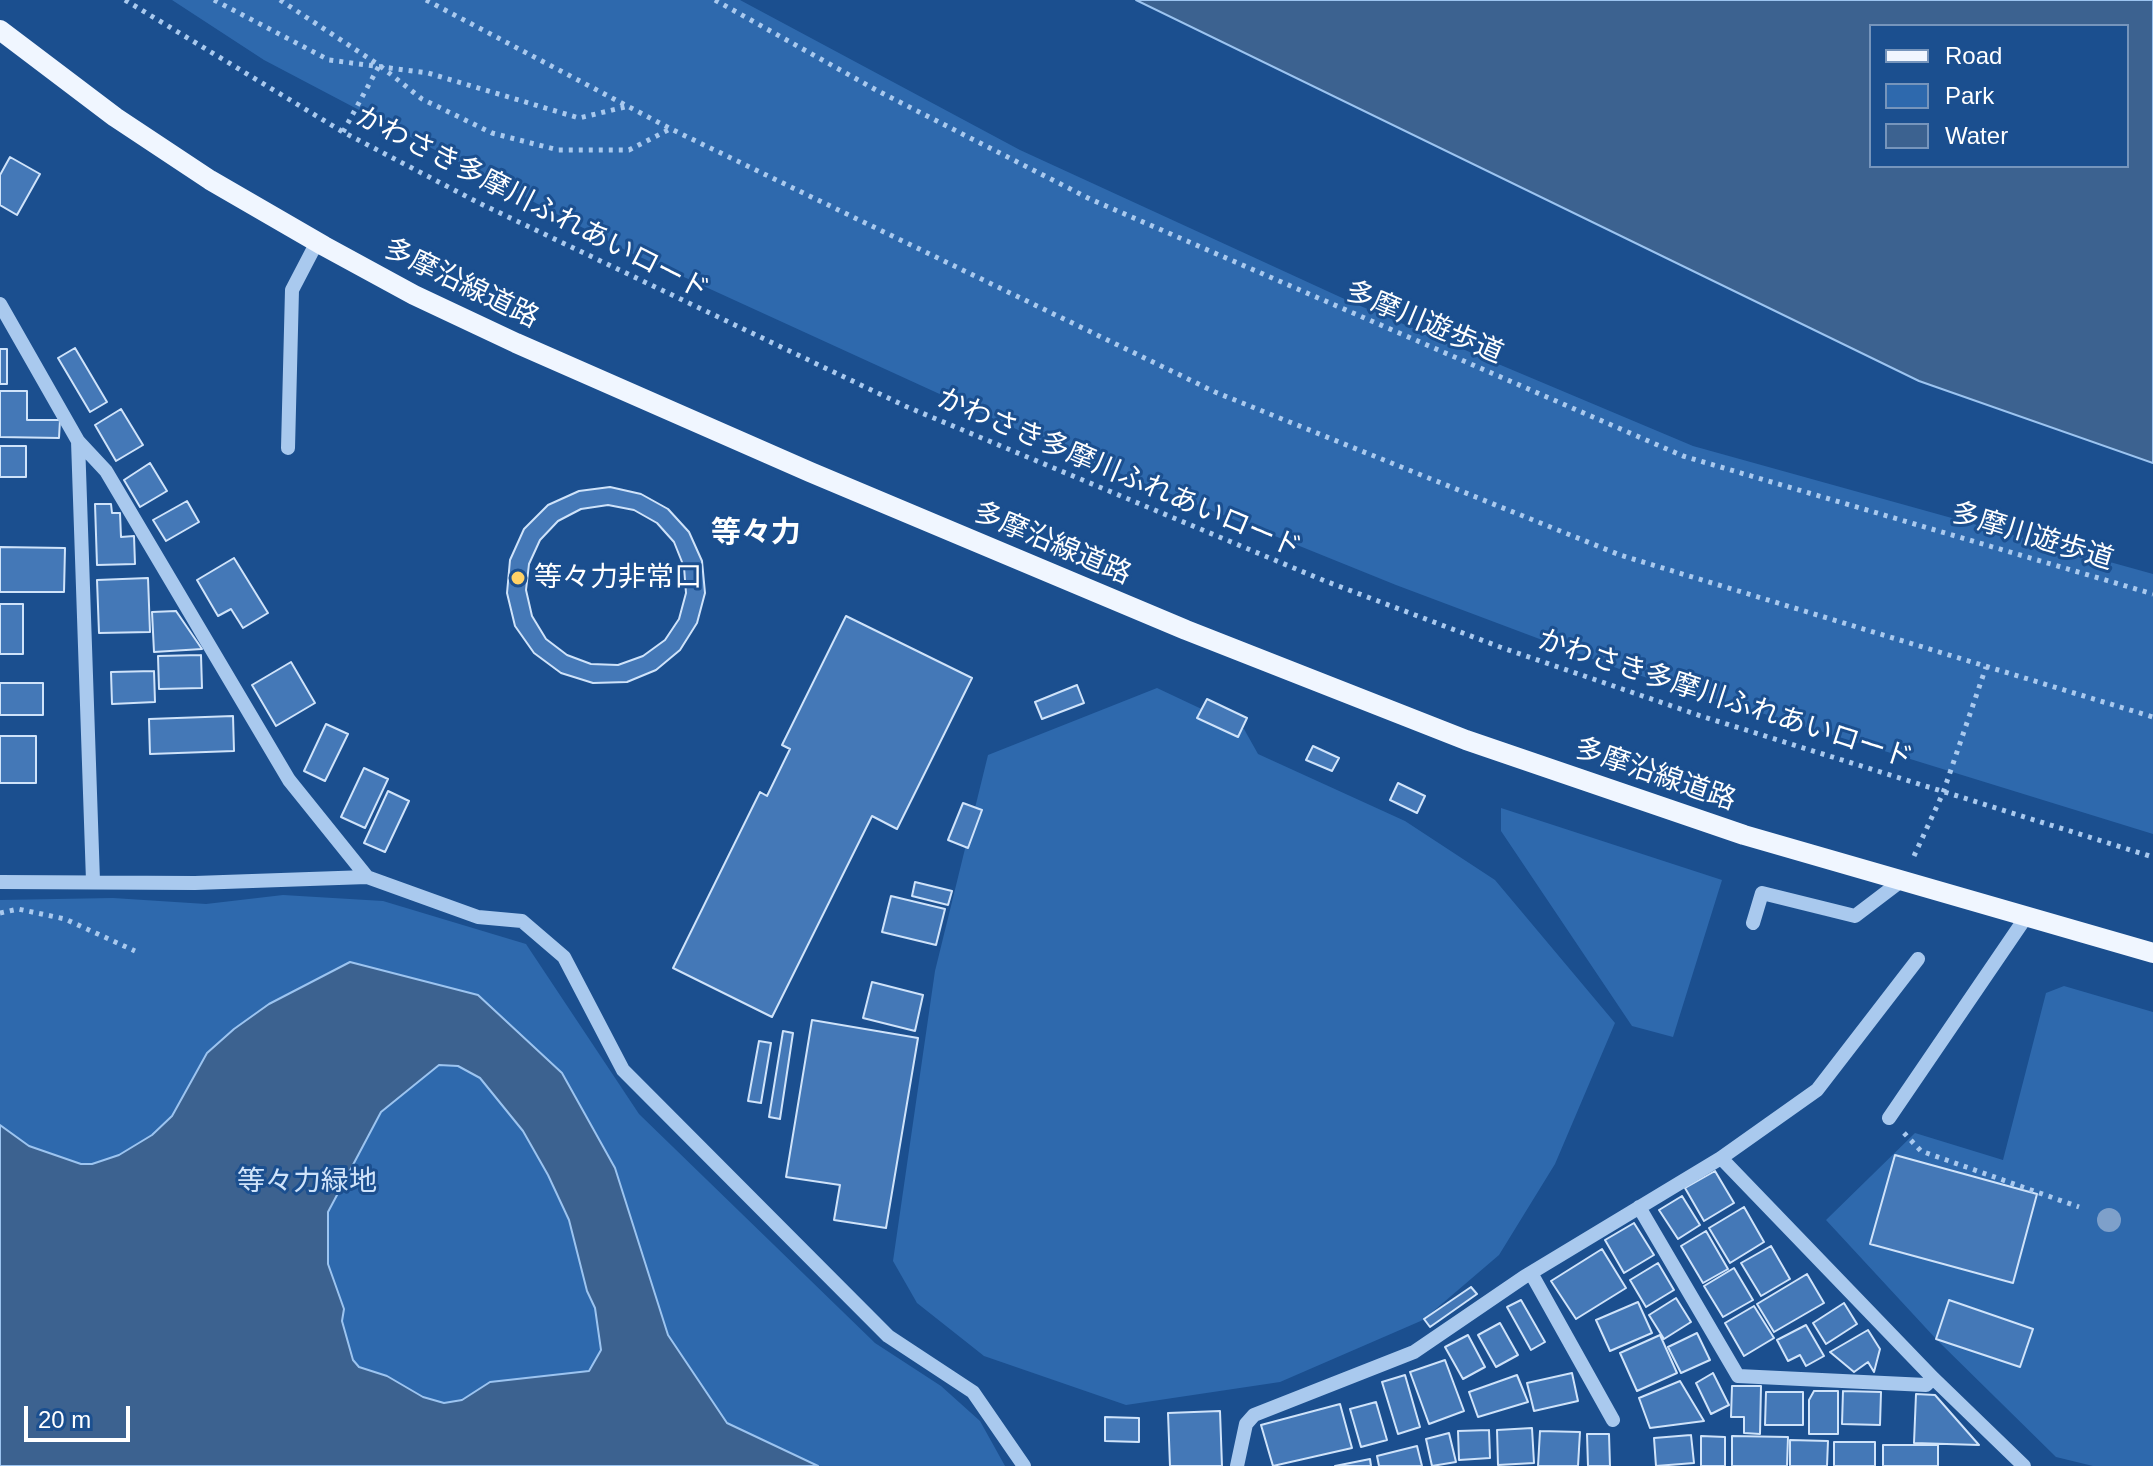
<!DOCTYPE html>
<html>
<head>
<meta charset="utf-8">
<style>
  body { margin:0 }
  #map { position:relative; width:2153px; height:1466px; overflow:hidden; background:#1b4f8f; font-family:Helvetica,sans-serif }
  canvas { display:block }
  .legend { position:absolute; left:1869px; top:24px; width:260px; height:144px; box-sizing:border-box; background:#1b4f8f; border:2px solid #7695bc; margin:0; padding:10px 14px; list-style:none; font-size:24px; color:#fff }
  .legend li { display:flex; align-items:center; gap:16px; height:40px }
  .legend b { width:40px; border:2px solid #7695bc }
  .scale { position:absolute; left:24px; top:1406px; width:106px; height:36px; box-sizing:border-box; border:4px solid #fff; border-top:0; padding-left:10px; font-size:24px; line-height:28px; white-space:nowrap; color:#fff; -webkit-text-stroke:6px #1b4f8f; paint-order:stroke }
</style>
</head>
<body>
<div id="map">
<canvas width="2153" height="1466"></canvas>
<ul class="legend">
<li><b style="height:10px;background:#f0f6ff"></b>Road</li>
<li><b style="height:22px;background:#2e69ad"></b>Park</li>
<li><b style="height:22px;background:#3c6290"></b>Water</li>
</ul>
<div class="scale">20 m</div>
</div>
<script>
const ctx = document.querySelector('canvas').getContext('2d');
ctx.lineJoin = 'round';
function paint(path, color) { ctx.fillStyle = color; ctx.fill(path, 'evenodd'); }
const poly = rows => new Path2D(rows.map(r => 'M' + r).join(''));
function trace(path, color, width, dash) { ctx.strokeStyle = color; ctx.lineWidth = width; ctx.lineCap = dash ? 'butt' : 'round'; ctx.setLineDash(dash || []); ctx.stroke(path); }
function label(font, color, halo, rows, align = 'center') {
  ctx.font = font + ' Helvetica,"Noto Sans JP",sans-serif'; ctx.lineWidth = 6; ctx.setLineDash([]); ctx.textBaseline = 'middle'; ctx.strokeStyle = halo; ctx.fillStyle = color; for (const [text, x, y, turn = 0] of rows) {
    ctx.save(); ctx.translate(x, y); ctx.rotate((+turn || 0) * Math.PI / 180); ctx.textAlign = isNaN(turn) ? turn : align; if (halo) ctx.strokeText(text, 0, 0); ctx.fillText(text, 0, 0); ctx.restore();
  }
}
paint(poly([
  [172,0,740,0,1020,150,1351,302,1693,446,2153,574,2153,834,1622,670,1396,585,1062,450,627,251,264,60],
  [1157,688,1244,729,1258,754,1405,821,1495,880,1615,1023,1555,1164,1499,1255,1423,1320,1280,1382,1126,1405,984,1356,917,1303,893,1261,935,971,988,755],
  [1501,808,1722,880,1673,1037,1632,1026,1501,831],
  [283,895,383,901,526,944,639,1114,875,1343,941,1386,980,1421,1005,1466,0,1466,0,900,113,898,206,904],
  [2064,986,2153,1012,2153,1466,2093,1466,2056,1457,1937,1340,1826,1220,1915,1133,2003,1160,2046,993]
]), '#2e69ad');
const water = poly([
  [1136,0,2153,0,2153,463,1919,381,1136,0],
  [2127,26,2127,166,1871,166,1871,26,2127,26],
  [350,962,478,995,562,1073,615,1168,668,1335,727,1423,818,1466,0,1466,0,1125,29,1146,81,1164,92,1164,119,1155,152,1135,172,1116,207,1053,234,1029,269,1004,350,962],
  [439,1065,458,1066,480,1078,523,1131,548,1175,569,1220,587,1291,595,1308,601,1350,589,1371,490,1382,462,1400,444,1403,423,1397,387,1376,359,1367,353,1360,342,1321,344,1309,328,1264,328,1212,381,1112,439,1065]
]);
paint(water, '#3c6290');
trace(water, '#9cc4f0', 2);
const building = poly([
  [10,157,40,174,17,215,0,205,0,175,10,157],
  [75,348,107,402,90,412,58,358,75,348],
  [0,349,7,349,7,384,0,384,0,349],
  [0,391,27,391,27,420,60,420,59,438,0,437,0,391],
  [121,409,143,445,116,461,95,425,121,409],
  [0,446,26,446,26,477,0,477,0,446],
  [150,463,167,491,140,507,124,480,150,463],
  [610,487,641,494,668,509,689,532,702,561,705,593,697,623,680,650,656,670,627,682,593,683,561,673,534,653,515,626,507,593,510,560,524,529,548,505,579,491,610,487],
  [608,505,634,510,657,523,674,542,684,567,686,593,679,619,665,640,643,656,618,665,591,664,567,655,546,639,532,616,526,590,529,564,540,540,558,521,581,509,608,505],
  [187,501,199,522,166,541,153,520,187,501],
  [95,504,111,504,112,513,120,513,121,537,134,536,135,564,97,565,95,504],
  [0,547,65,548,64,592,0,592,0,547],
  [234,558,268,613,243,628,231,609,218,616,197,580,234,558],
  [148,578,150,632,99,633,97,580,148,578],
  [0,604,23,604,23,654,0,654,0,604],
  [176,611,202,649,154,652,152,612,176,611],
  [846,616,972,678,897,829,872,816,772,1017,673,968,760,792,767,796,790,749,782,745,846,616],
  [201,655,202,688,159,689,158,656,201,655],
  [291,662,315,703,276,726,252,685,291,662],
  [154,671,155,702,112,704,111,672,154,671],
  [0,683,43,683,43,715,0,715,0,683],
  [1077,685,1084,703,1042,719,1035,702,1077,685],
  [1207,699,1247,718,1238,737,1197,718,1207,699],
  [233,716,234,751,150,754,149,719,233,716],
  [326,724,348,734,325,781,304,771,326,724],
  [0,736,36,736,36,783,0,783,0,736],
  [1313,746,1339,758,1332,771,1306,760,1313,746],
  [364,768,388,779,365,828,341,817,364,768],
  [1398,783,1425,796,1417,813,1390,800,1398,783],
  [388,791,409,801,385,852,364,843,388,791],
  [963,803,982,810,968,848,948,840,963,803],
  [915,882,952,891,948,905,912,896,915,882],
  [891,896,945,909,936,945,882,932,891,896],
  [872,982,923,995,915,1031,863,1018,872,982],
  [812,1020,918,1038,886,1228,834,1220,840,1185,786,1177,812,1020],
  [783,1031,793,1033,780,1119,769,1117,783,1031],
  [759,1041,771,1043,761,1103,748,1101,759,1041],
  [1895,1155,2037,1194,2013,1283,1870,1244,1895,1155],
  [1715,1171,1734,1203,1704,1221,1685,1188,1715,1171],
  [1682,1196,1700,1225,1678,1239,1659,1210,1682,1196],
  [1744,1207,1764,1242,1730,1263,1709,1228,1744,1207],
  [1634,1223,1654,1255,1624,1273,1605,1240,1634,1223],
  [1706,1231,1728,1269,1703,1283,1681,1246,1706,1231],
  [1771,1246,1790,1279,1761,1296,1741,1263,1771,1246],
  [1602,1249,1626,1288,1576,1319,1551,1281,1602,1249],
  [1658,1263,1674,1290,1646,1307,1630,1280,1658,1263],
  [1734,1268,1753,1300,1723,1317,1704,1286,1734,1268],
  [1807,1274,1824,1303,1774,1332,1757,1304,1807,1274],
  [1471,1287,1477,1294,1430,1327,1424,1319,1471,1287],
  [1676,1298,1691,1322,1664,1339,1649,1315,1676,1298],
  [1521,1300,1545,1342,1531,1350,1507,1307,1521,1300],
  [1949,1300,2033,1329,2020,1367,1936,1339,1949,1300],
  [1638,1302,1652,1333,1610,1351,1596,1320,1638,1302],
  [1844,1303,1857,1324,1826,1344,1813,1323,1844,1303],
  [1754,1306,1774,1338,1744,1356,1725,1323,1754,1306],
  [1500,1323,1518,1355,1496,1367,1478,1335,1500,1323],
  [1806,1325,1824,1356,1806,1366,1800,1355,1788,1361,1777,1340,1806,1325],
  [1868,1330,1880,1349,1874,1372,1868,1362,1854,1372,1830,1352,1868,1330],
  [1697,1333,1710,1360,1681,1373,1668,1347,1697,1333],
  [1468,1335,1485,1367,1463,1379,1445,1347,1468,1335],
  [1660,1335,1677,1373,1637,1391,1620,1353,1660,1335],
  [1445,1360,1464,1411,1429,1424,1410,1372,1445,1360],
  [1572,1373,1578,1401,1534,1411,1527,1383,1572,1373],
  [1713,1373,1729,1405,1711,1414,1696,1383,1713,1373],
  [1405,1375,1420,1427,1398,1434,1382,1382,1405,1375],
  [1517,1375,1528,1402,1478,1417,1469,1392,1517,1375],
  [1680,1381,1704,1421,1650,1428,1639,1398,1680,1381],
  [1732,1386,1761,1386,1760,1434,1744,1433,1744,1417,1731,1417,1732,1386],
  [1814,1391,1838,1391,1838,1434,1809,1434,1809,1400,1814,1391],
  [1843,1391,1881,1392,1880,1425,1842,1424,1843,1391],
  [1766,1392,1803,1392,1803,1425,1765,1425,1766,1392],
  [1916,1394,1935,1395,1979,1445,1914,1443,1916,1394],
  [1376,1402,1387,1440,1361,1447,1350,1409,1376,1402],
  [1340,1404,1352,1448,1273,1466,1261,1425,1340,1404],
  [1220,1411,1222,1466,1170,1466,1168,1413,1220,1411],
  [1105,1417,1139,1418,1139,1442,1105,1441,1105,1417],
  [1532,1428,1534,1463,1498,1465,1497,1430,1532,1428],
  [1489,1430,1490,1458,1459,1460,1458,1431,1489,1430],
  [1540,1431,1580,1432,1578,1466,1538,1466,1540,1431],
  [1449,1433,1456,1462,1432,1466,1426,1439,1449,1433],
  [1587,1434,1609,1434,1610,1466,1588,1466,1587,1434],
  [1691,1435,1694,1463,1656,1466,1654,1438,1691,1435],
  [1701,1436,1725,1437,1725,1466,1701,1466,1701,1436],
  [1732,1436,1788,1437,1787,1466,1732,1466,1732,1436],
  [1790,1440,1828,1441,1827,1466,1790,1466,1790,1440],
  [1834,1442,1875,1442,1875,1466,1834,1466,1834,1442],
  [1883,1445,1938,1445,1938,1466,1883,1466,1883,1445],
  [1417,1446,1422,1466,1379,1466,1377,1456,1417,1446],
  [1370,1459,1371,1466,1335,1466,1370,1459]
]);
paint(building, '#4478b7');
trace(building, '#cfe3fa', 2);
trace(poly([
  [125,0,343,132,479,203,905,406,1325,581,1500,647,1701,716,2153,857],
  [214,0,329,60,428,73,579,118,625,107],
  [280,0,379,65,422,99,492,133,558,150,629,150,670,129],
  [426,0,671,129,1215,392,1620,555,2153,717],
  [715,0,878,91,1090,199,1683,456,2153,594],
  [343,132,379,66],
  [1914,856,1943,793,1986,667],
  [0,913,18,909,65,919,135,951],
  [1904,1133,1921,1151,2079,1207]
]), '#a9c9ee', 5, [4, 6]);
trace(poly([
  [0,304,78,441,106,471,289,780,367,877],
  [78,441,93,881],
  [288,448,292,290,317,242],
  [0,882,195,883,367,877,478,917,522,921,564,957,623,1070,888,1336,973,1392,1024,1466],
  [1753,923,1762,893,1855,916,1901,881],
  [1889,1118,2026,917],
  [1721,1158,1817,1090,1918,959],
  [1639,1207,1738,1376,1926,1385,1933,1378],
  [1531,1273,1613,1420],
  [1237,1466,1246,1424,1254,1415,1414,1352,1524,1277,1721,1158,1933,1378,2024,1466]
]), '#a9c9ee', 14);
trace(poly([
  [0,30,115,117,210,180,324,246,414,295,516,343,810,472,1186,630,1466,740,1744,835,2153,953]
]), '#f0f6ff', 20);
ctx.fillStyle = '#7ea0ca';
for (const [x, y] of [
  [2109,1220]
]) { ctx.beginPath(); ctx.arc(x, y, 12, 0, 2 * Math.PI); ctx.fill(); }
for (const [x, y, r, color] of [
  [518,578,8,"#ffd166"]
]) { const dot = new Path2D(); dot.arc(x, y, r, 0, 2 * Math.PI); ctx.fillStyle = color; ctx.fill(dot); trace(dot, '#1b4f8f', 3); }
label('28px', '#fff', '#1b4f8f', [
  ["かわさき多摩川ふれあいロード",532,204,27],
  ["多摩沿線道路",461,284,26],
  ["多摩川遊歩道",1424,323,23],
  ["かわさき多摩川ふれあいロード",1119,474,23],
  ["多摩川遊歩道",2032,537,17],
  ["多摩沿線道路",1052,544,23],
  ["かわさき多摩川ふれあいロード",1725,700,18],
  ["多摩沿線道路",1655,775,19]
]);
label('28px', '#fff', '#1b4f8f', [
  ["等々力非常口",534,578]
], 'left');
label('28px', '#cfe3fa', '#1b4f8f', [
  ["等々力緑地",307,1182]
]);
label('bold 30px', '#fff', '#1b4f8f', [
  ["等々力",756,534]
]);
</script>
</body>
</html>
